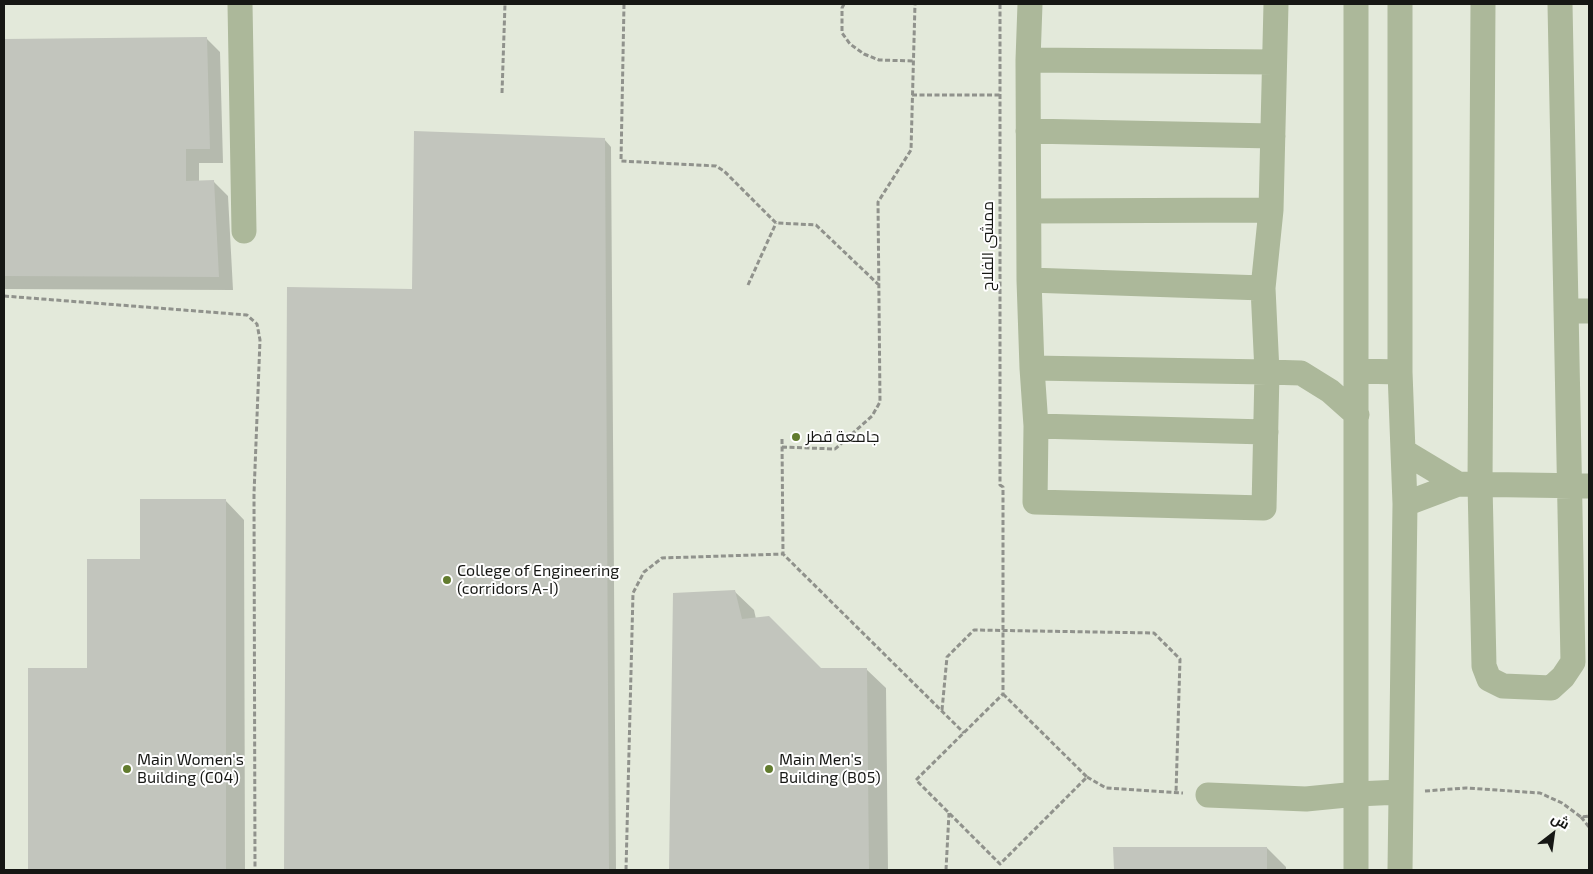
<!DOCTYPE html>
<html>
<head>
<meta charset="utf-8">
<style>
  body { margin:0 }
  #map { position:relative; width:1593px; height:874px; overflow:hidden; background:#f2f5ed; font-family:"Exo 2",Cairo,sans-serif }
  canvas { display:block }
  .frame { position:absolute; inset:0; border:5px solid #161714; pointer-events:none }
  .north { position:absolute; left:1528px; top:809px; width:50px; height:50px; -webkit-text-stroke:4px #fff; paint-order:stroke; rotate:30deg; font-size:14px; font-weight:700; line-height:20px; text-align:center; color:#161714 }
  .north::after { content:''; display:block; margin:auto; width:18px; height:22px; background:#161714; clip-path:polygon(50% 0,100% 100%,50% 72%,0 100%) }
</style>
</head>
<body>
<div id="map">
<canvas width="1593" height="874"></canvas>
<div class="frame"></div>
<div class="north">ش</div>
</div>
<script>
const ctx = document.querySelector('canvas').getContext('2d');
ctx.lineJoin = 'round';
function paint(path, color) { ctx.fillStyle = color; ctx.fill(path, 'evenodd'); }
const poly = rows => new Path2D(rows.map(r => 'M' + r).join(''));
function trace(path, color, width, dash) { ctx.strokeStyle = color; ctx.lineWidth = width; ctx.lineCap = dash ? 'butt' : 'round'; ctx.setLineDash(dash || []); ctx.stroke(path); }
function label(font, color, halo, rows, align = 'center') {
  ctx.font = font + ' "Exo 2",Cairo,sans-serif'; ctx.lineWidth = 4; ctx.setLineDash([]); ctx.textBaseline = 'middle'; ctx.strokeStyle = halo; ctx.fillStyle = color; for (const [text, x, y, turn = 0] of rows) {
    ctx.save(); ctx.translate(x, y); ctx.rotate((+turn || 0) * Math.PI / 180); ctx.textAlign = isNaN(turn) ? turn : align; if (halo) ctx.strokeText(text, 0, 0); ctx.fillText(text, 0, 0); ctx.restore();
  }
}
paint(poly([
  [4,4,1589,4,1589,870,4,870]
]), '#e3e9da');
paint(poly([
  [206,38,220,52,223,163,199,163,199,182,214,182,228,196,233,290,4,289,4,40],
  [604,139,611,147,616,870,286,870,289,288,413,291],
  [225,500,244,520,245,870,29,870,29,669,88,669,141,560],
  [734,591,754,610,756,619,821,670,866,669,886,688,888,870,670,870,675,594],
  [1115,848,1267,848,1286,867,1286,870,1115,870]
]), '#0003');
paint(poly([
  [207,37,210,149,186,149,186,181,214,180,219,277,4,276,4,39],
  [414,131,605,138,609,870,284,870,287,287,412,289],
  [140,499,226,499,226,870,28,870,28,668,87,668,87,559,140,559],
  [735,590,742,619,769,616,821,668,867,668,869,870,669,870,673,593],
  [1113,847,1267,847,1267,870,1114,870]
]), '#c2c5bd');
trace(poly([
  [624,4,621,161,716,166,724,171,776,223,816,225,880,286],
  [844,4,842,8,842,33,850,44,864,54,879,60,913,61],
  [1000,4,1000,485,1003,487,1003,694],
  [502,93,505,4],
  [912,95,1000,95],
  [748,285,776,223],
  [4,296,247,315,257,324,260,340,254,494,255,870],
  [782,439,783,554,964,733],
  [782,447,835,449,872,416,880,402,878,202,911,150,915,4],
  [1003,694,1087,777,1000,864,916,780,1003,694],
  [942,710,947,657,974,630,1154,633,1180,659,1176,793],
  [1087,777,1106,788,1183,793],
  [1425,791,1466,788,1540,793,1562,803,1581,817,1589,816],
  [1581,817,1589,827],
  [626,870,633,593,644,572,662,558,783,554],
  [946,870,949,813]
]), '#90928c', 3, [5, 2.5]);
trace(poly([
  [240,4,244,231],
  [1030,4,1028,60,1029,280,1032,368,1036,426,1035,502,1264,508,1267,372,1301,373,1330,391,1357,415],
  [1483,4,1480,484,1484,666,1489,679,1503,686,1551,688,1563,677,1573,662,1560,4],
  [1028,60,1274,62],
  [1028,131,1273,136],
  [1030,211,1271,210],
  [1029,280,1263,288],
  [1566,311,1589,311],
  [1032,368,1267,372,1263,288,1271,210,1276,4],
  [1356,371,1400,372],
  [1036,426,1266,432],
  [1403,451,1458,484],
  [1405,504,1458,484,1589,486],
  [1208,795,1306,799,1357,794,1400,792],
  [1356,870,1356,4],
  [1400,870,1405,504,1400,372,1400,4]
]), '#acb89a', 25);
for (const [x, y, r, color] of [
  [796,437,5,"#627c2f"],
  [447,580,5,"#627c2f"],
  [127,769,5,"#627c2f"],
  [769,769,5,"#627c2f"]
]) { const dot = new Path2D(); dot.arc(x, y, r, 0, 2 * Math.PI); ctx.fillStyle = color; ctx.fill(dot); trace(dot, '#fff', 2); }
label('16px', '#161714', '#fff', [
  ["ممشى الفلاح",988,246,-90]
]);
label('16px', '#161714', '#fff', [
  ["جامعة قطر",806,437],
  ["College of Engineering",457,571],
  ["(corridors A-I)",457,589],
  ["Main Women's",137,760],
  ["Building (C04)",137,778],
  ["Main Men's",779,760],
  ["Building (B05)",779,778]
], 'left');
</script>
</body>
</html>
